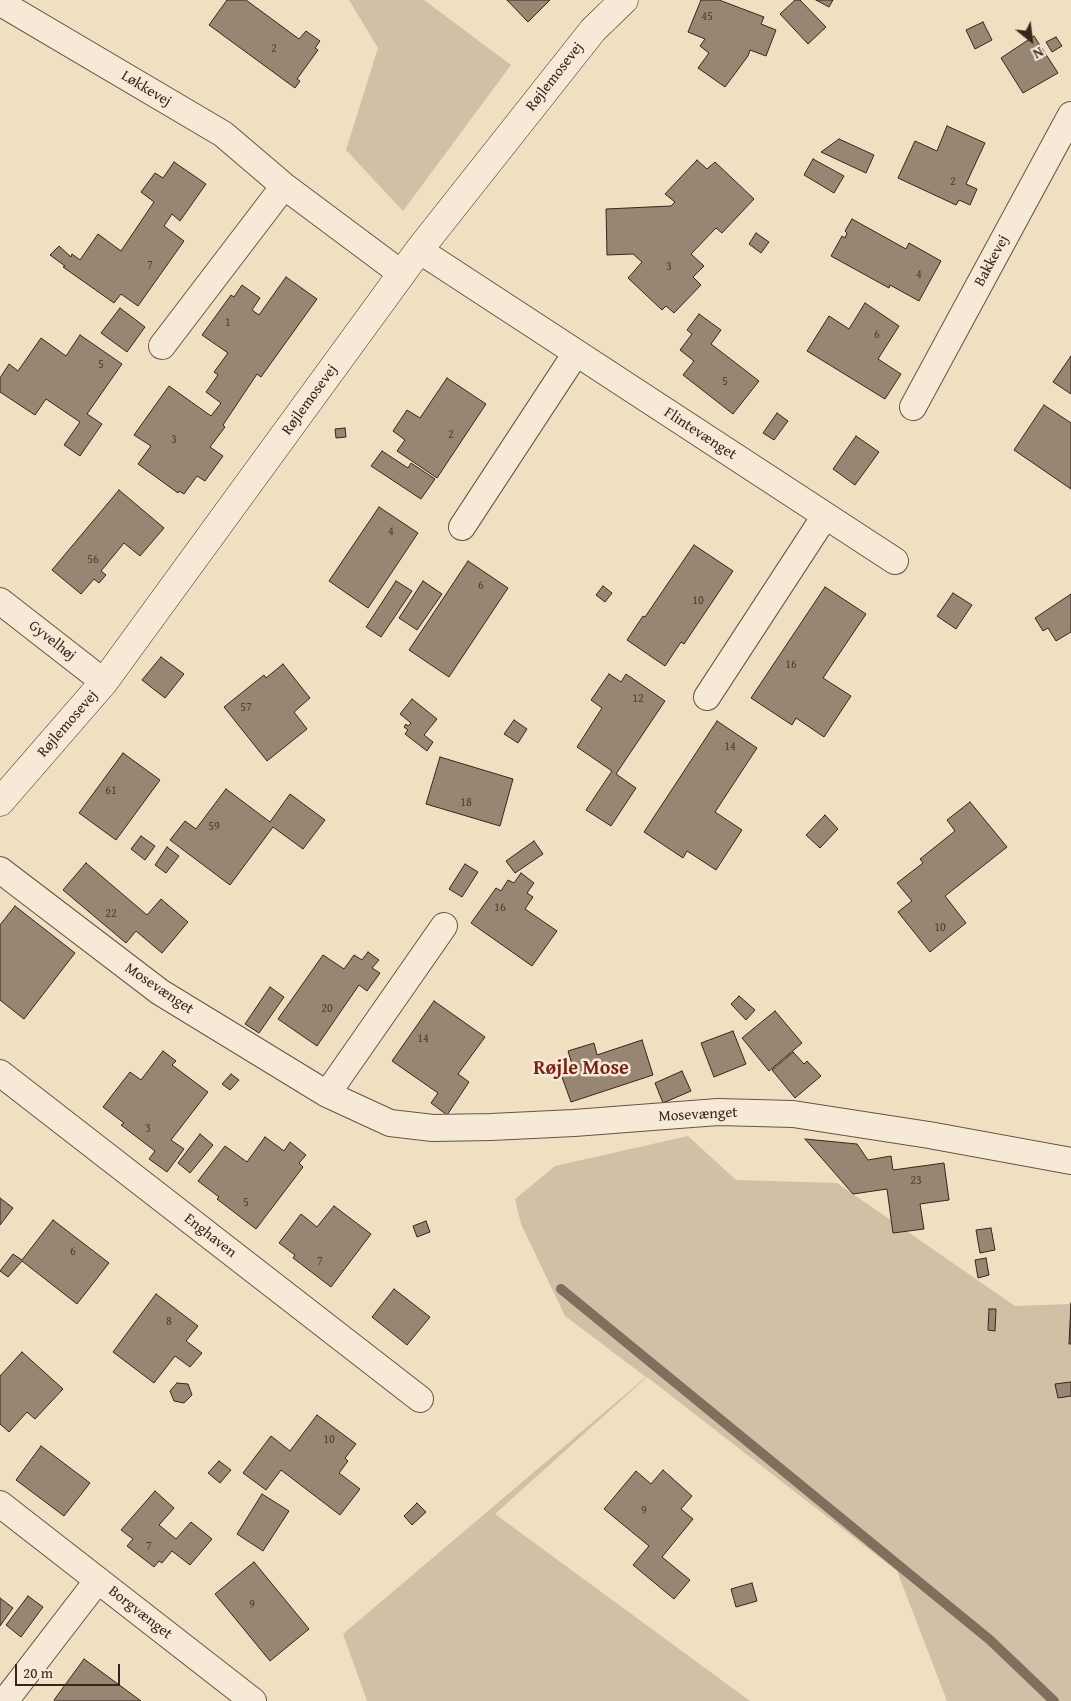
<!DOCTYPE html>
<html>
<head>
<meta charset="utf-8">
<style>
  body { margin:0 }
  #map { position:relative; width:1071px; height:1701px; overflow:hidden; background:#f1dfc2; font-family:"Gentium Book Plus",serif }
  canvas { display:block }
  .north { position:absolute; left:1006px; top:15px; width:50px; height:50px; -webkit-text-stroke:4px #f6ead7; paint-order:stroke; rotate:151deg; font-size:14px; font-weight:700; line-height:20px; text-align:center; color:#38251c }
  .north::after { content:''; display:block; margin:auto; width:18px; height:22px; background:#38251c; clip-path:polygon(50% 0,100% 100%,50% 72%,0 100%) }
  .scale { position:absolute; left:15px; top:1664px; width:105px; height:22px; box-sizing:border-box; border:2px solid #38251c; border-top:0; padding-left:6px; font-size:15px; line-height:18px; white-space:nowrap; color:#38251c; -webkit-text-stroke:4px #f6ead7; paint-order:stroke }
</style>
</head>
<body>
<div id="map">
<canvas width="1071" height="1701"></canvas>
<div class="north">N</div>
<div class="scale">20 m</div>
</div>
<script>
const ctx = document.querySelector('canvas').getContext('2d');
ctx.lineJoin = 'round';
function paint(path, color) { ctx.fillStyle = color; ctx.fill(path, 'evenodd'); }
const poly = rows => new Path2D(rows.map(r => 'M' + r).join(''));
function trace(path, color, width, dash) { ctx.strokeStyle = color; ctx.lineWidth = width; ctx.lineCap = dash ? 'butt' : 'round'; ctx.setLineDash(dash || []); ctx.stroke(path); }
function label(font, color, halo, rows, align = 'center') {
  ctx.font = font + ' "Gentium Book Plus",serif'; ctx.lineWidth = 5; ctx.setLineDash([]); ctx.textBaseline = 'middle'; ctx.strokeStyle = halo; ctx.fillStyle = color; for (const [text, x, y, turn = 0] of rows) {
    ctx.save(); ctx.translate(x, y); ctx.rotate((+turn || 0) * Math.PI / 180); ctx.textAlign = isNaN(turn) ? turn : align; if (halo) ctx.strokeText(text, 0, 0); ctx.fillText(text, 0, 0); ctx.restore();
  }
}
paint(poly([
  [349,0,424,0,511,65,403,211,346,150,378,48],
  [688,1136,736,1180,837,1183,1015,1306,1071,1304,1071,1701,947,1701,897,1571,647,1377,495,1514,750,1701,367,1701,343,1634,646,1377,565,1316,521,1224,515,1199,555,1166]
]), '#d2bfa6');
trace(poly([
  [561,1289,990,1640,1054,1701]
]), '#816f5e', 10);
const building = poly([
  [227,0,246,0,299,39,306,31,320,41,315,48,318,50,297,79,300,81,295,88,209,25,227,0],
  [507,0,550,0,528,22,507,0],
  [701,0,719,0,764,17,761,24,776,30,766,56,750,50,748,56,725,87,698,68,709,53,700,46,705,39,688,32,701,0],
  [795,0,800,0,826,27,808,44,780,14,795,0],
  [816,0,833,0,829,7,816,0],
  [983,22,992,40,975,49,966,30,983,22],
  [1034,36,1058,73,1023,93,1001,58,1034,36],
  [1056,37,1062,46,1052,52,1046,42,1056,37],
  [947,126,985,143,966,184,977,189,970,205,959,200,956,205,898,178,915,141,937,151,947,126],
  [839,139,874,155,866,173,821,152,839,139],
  [813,159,844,176,834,193,804,175,813,159],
  [697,160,707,169,715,162,754,199,722,233,716,228,691,254,704,266,693,277,701,285,674,313,666,306,662,310,628,278,642,262,633,254,607,255,606,209,671,206,675,202,665,194,697,160],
  [174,162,206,184,180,221,172,214,164,226,184,241,138,306,121,294,114,303,63,267,65,266,50,255,59,246,71,257,72,254,80,260,98,234,121,251,154,202,141,192,155,173,163,178,174,162],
  [852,219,906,249,909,243,941,261,919,301,890,285,889,288,831,256,842,236,845,238,847,233,845,231,852,219],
  [756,233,769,242,761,253,749,244,756,233],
  [286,277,317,299,261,377,257,374,223,425,225,427,210,447,223,456,205,481,197,476,184,494,179,491,178,493,138,464,151,446,134,435,169,386,211,416,221,403,206,392,218,375,214,372,228,353,202,335,231,295,234,297,242,285,260,298,252,310,259,315,286,277],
  [865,303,899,326,878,359,901,374,885,399,807,351,829,316,849,329,865,303],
  [120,308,145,327,127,352,101,333,120,308],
  [699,314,721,330,711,344,759,381,733,414,683,375,694,361,680,350,692,334,687,330,699,314],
  [80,335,122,364,87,414,102,424,80,456,64,445,80,422,46,399,35,415,0,392,0,378,9,364,18,371,41,338,66,356,80,335],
  [1071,356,1071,394,1053,382,1071,356],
  [447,378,486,404,437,478,397,451,405,440,393,431,407,410,420,418,447,378],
  [1044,405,1071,423,1071,489,1014,450,1044,405],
  [777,413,788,421,774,440,763,433,777,413],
  [345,428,346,437,336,438,335,429,345,428],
  [856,436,879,452,855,485,833,469,856,436],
  [382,451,408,468,411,463,435,479,421,499,371,466,382,451],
  [119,490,164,528,140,556,124,543,101,571,106,575,99,583,94,579,81,594,52,570,119,490],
  [379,507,418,533,368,608,329,581,379,507],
  [694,545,733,571,684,644,681,642,665,666,627,640,643,616,645,617,694,545],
  [468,561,508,588,449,677,409,650,468,561],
  [396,581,412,591,381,637,366,627,396,581],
  [423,581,442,594,417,630,399,618,423,581],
  [603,586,612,593,605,602,596,595,603,586],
  [825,587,866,614,823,678,851,696,824,737,796,718,792,725,751,698,825,587],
  [953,593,972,605,956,629,937,616,953,593],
  [1071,594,1071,632,1056,641,1048,628,1043,631,1035,618,1071,594],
  [161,657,184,674,165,698,142,680,161,657],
  [283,664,310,698,294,712,307,729,267,761,224,707,264,675,266,678,283,664],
  [609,674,621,682,626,674,665,701,616,774,636,788,611,826,586,810,612,771,577,747,602,708,591,700,609,674],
  [412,699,437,719,424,735,433,742,427,751,405,734,408,730,404,727,406,724,408,726,411,723,400,714,412,699],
  [514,720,527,729,518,743,504,734,514,720],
  [717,721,757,748,715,812,742,830,716,870,687,851,683,858,644,832,717,721],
  [123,753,160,780,116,840,79,813,123,753],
  [440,757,513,779,500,826,426,804,440,757],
  [226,789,270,822,290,794,325,820,303,849,273,827,230,885,170,840,185,821,196,829,226,789],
  [970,802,1007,847,945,896,966,923,930,952,898,912,912,901,897,883,923,863,920,859,955,831,947,820,970,802],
  [825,815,838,829,820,848,806,835,825,815],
  [141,836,155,846,145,860,131,849,141,836],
  [534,841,543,854,515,873,506,861,534,841],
  [167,847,179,856,166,873,155,865,167,847],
  [86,863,147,915,161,899,188,922,162,953,136,931,126,943,63,890,86,863],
  [465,864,478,872,462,897,449,889,465,864],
  [521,873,534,883,527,893,533,897,525,909,557,931,532,966,471,923,496,888,501,891,508,880,514,883,521,873],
  [15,906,75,953,24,1019,0,1000,0,925,15,906],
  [368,952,379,960,372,968,380,973,367,991,359,985,317,1046,278,1019,323,955,344,969,354,955,362,960,368,952],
  [270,987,284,997,259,1033,245,1024,270,987],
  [739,996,755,1010,746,1020,731,1004,739,996],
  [434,1001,485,1037,458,1074,469,1082,447,1115,431,1103,438,1093,392,1061,434,1001],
  [775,1011,802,1043,769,1071,742,1038,775,1011],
  [733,1031,746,1064,714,1077,701,1043,733,1031],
  [642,1040,653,1075,571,1102,559,1069,572,1064,568,1051,594,1043,597,1055,642,1040],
  [163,1051,176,1061,172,1065,208,1092,171,1140,184,1149,167,1172,149,1159,155,1151,121,1125,124,1123,103,1107,130,1072,141,1080,163,1051],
  [793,1052,804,1064,807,1061,821,1076,795,1098,772,1070,793,1052],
  [682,1071,691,1091,663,1103,655,1083,682,1071],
  [231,1074,239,1080,230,1090,222,1084,231,1074],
  [200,1134,213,1145,190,1173,178,1163,200,1134],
  [265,1137,284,1151,290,1142,306,1155,299,1163,303,1167,256,1229,217,1199,219,1197,198,1181,225,1146,247,1162,265,1137],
  [805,1139,857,1144,868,1160,891,1156,893,1170,944,1163,949,1200,920,1204,924,1229,893,1233,887,1189,853,1194,805,1139],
  [0,1198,13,1208,0,1225,0,1198],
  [334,1206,371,1234,331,1287,293,1258,295,1255,279,1243,301,1214,317,1227,334,1206],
  [53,1220,109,1263,77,1304,22,1261,8,1277,0,1271,13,1254,22,1260,53,1220],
  [426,1221,430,1232,417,1237,413,1226,426,1221],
  [991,1228,995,1250,980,1253,976,1230,991,1228],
  [986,1258,989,1275,978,1278,975,1260,986,1258],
  [394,1289,430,1317,407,1345,372,1317,394,1289],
  [156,1294,198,1326,186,1341,202,1353,190,1367,175,1356,154,1383,113,1352,156,1294],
  [1071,1303,1071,1344,1069,1344,1071,1303],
  [989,1309,996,1309,995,1331,988,1330,989,1309],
  [22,1352,63,1389,35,1419,27,1412,9,1432,0,1424,0,1376,22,1352],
  [1071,1382,1071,1396,1058,1398,1055,1384,1071,1382],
  [177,1383,188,1384,192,1395,184,1403,174,1401,170,1391,177,1383],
  [317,1415,356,1444,345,1458,348,1461,339,1473,360,1489,340,1515,281,1470,266,1490,243,1473,271,1436,290,1451,317,1415],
  [41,1446,90,1483,64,1516,16,1480,41,1446],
  [219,1461,231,1470,220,1483,208,1473,219,1461],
  [663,1470,692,1496,681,1509,693,1519,662,1557,690,1580,674,1599,633,1565,649,1546,604,1509,636,1471,651,1484,663,1470],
  [155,1491,174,1508,159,1525,176,1539,191,1522,212,1539,190,1565,172,1551,162,1563,159,1561,154,1567,127,1546,133,1539,121,1530,155,1491],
  [262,1494,289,1511,263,1551,237,1534,262,1494],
  [417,1503,426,1512,412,1525,404,1516,417,1503],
  [254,1562,309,1629,270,1661,215,1594,254,1562],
  [752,1583,757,1601,736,1607,731,1589,752,1583],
  [28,1596,43,1607,21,1637,6,1625,28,1596],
  [0,1598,13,1608,0,1626,0,1598],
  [84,1659,141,1701,56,1701,54,1700,84,1659]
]);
paint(building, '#988672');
trace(building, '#38251c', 1);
const street = poly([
  [0,4,6,6,223,134,284,186,402,274],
  [419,250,895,561],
  [162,346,284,186],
  [913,407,1071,115],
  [462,527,576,353],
  [0,601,104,682],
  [707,697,825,516],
  [0,870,160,992,327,1094,390,1123,433,1128,491,1127,574,1123,718,1112,793,1114,929,1135,1071,1161],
  [0,1073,420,1399],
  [327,1094,444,926],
  [0,1504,253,1701],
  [5,1701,98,1580]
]);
const secondary = poly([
  [0,802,104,682,419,250,593,30,624,0]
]);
trace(street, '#665446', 28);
trace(secondary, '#38251c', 29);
trace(street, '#f6ead7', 26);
trace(secondary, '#f6ead7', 28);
label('12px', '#503d32', null, [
  ["45",707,17],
  ["2",274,49],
  ["2",953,182],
  ["7",150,266],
  ["3",669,267],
  ["4",919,275],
  ["1",228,323],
  ["6",877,335],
  ["5",101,365],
  ["5",725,382],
  ["2",451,435],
  ["3",174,440],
  ["4",391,532],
  ["56",93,560],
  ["6",481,586],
  ["10",698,601],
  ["16",791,665],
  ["12",638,699],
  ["57",246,708],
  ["14",730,747],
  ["61",111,791],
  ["18",466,803],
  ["59",214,827],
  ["16",500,908],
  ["22",111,914],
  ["10",940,928],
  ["20",327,1009],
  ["14",423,1039],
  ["3",148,1129],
  ["23",916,1181],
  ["5",246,1203],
  ["6",73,1252],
  ["7",320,1262],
  ["8",169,1322],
  ["10",329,1440],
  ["9",644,1511],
  ["7",149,1547],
  ["9",252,1605]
]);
label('15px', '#38251c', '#f6ead7', [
  ["Røjlemosevej",555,77,-52],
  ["Løkkevej",146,89,31],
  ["Bakkevej",992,261,-62],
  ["Røjlemosevej",310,400,-54],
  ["Flintevænget",700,434,33],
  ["Gyvelhøj",52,641,38],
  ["Røjlemosevej",68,724,-49],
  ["Mosevænget",159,989,34],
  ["Mosevænget",698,1115,-3],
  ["Enghaven",210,1236,38],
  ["Borgvænget",140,1613,38]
]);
label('bold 20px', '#7a1f14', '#f6ead7', [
  ["Røjle Mose",581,1069]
]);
</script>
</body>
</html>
